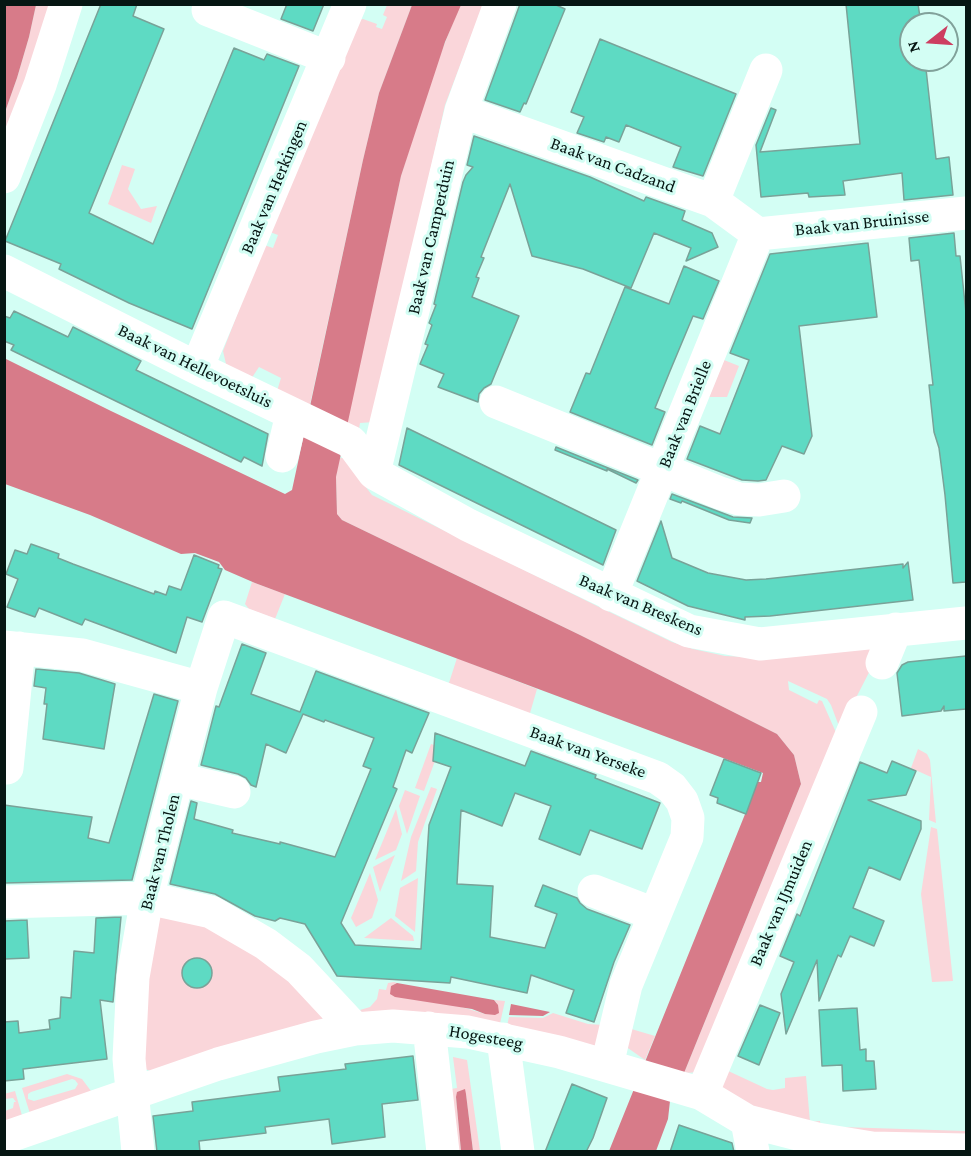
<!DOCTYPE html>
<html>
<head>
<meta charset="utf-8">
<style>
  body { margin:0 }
  #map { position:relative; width:971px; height:1156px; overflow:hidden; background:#d3fef4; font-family:"Crimson Pro",serif }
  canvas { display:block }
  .frame { position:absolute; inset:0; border:6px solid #061613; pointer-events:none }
  .north { position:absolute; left:899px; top:12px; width:60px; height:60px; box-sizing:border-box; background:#d3fef4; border:2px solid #81a19a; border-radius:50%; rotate:253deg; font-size:16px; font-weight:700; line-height:24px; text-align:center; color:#061613 }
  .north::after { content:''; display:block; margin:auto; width:21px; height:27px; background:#cd3e61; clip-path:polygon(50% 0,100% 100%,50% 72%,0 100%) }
</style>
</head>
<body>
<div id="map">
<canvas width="971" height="1156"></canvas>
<div class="frame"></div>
<div class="north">N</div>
</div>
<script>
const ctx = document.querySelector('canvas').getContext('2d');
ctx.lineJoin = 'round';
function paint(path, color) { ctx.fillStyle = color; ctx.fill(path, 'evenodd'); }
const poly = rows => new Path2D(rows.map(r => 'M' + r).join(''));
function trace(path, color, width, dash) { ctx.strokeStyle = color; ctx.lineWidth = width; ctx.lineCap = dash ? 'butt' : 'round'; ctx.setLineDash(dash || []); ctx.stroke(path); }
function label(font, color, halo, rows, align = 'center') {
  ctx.font = font + ' "Crimson Pro",serif'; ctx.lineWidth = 6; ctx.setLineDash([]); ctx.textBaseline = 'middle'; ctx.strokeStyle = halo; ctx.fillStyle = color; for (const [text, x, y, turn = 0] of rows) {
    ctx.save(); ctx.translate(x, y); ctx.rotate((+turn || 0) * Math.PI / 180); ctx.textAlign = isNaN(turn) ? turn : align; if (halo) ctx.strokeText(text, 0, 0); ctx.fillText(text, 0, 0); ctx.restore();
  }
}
paint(poly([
  [36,5,55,5,5,160,5,112,17,78,29,37],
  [387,5,412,5,379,93,363,160,309,409,277,391,281,378,259,367,251,379,226,364,223,351,264,245,273,248,278,235,270,232,359,20,363,19,377,24,376,27,382,29,387,17,383,15],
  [460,5,483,5,445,105,374,422,360,423,359,429,346,426,401,176,431,78],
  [122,165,135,169,128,189,141,209,157,206,151,223,108,204],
  [724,360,739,366,727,397,709,397],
  [339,458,343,458,372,495,597,606,672,642,693,649,725,656,747,657,874,641,879,653,840,729,831,705,827,699,788,681,789,690,817,704,819,700,822,701,838,737,702,1072,684,1073,801,784,794,755,777,734,580,635,342,520,337,514,336,477],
  [252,582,285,594,275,619,249,609,245,604],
  [457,658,537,689,528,720,447,689],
  [431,744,440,747,424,791,415,788],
  [918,749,927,754,930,760,936,823,929,820,931,777,911,768],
  [431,787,437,789,418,842,416,871,401,881,411,837],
  [405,790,420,796,407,834,399,806],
  [396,809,402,834,396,850,375,860],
  [931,827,937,829,953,981,932,982,921,894],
  [395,855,380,892,373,867],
  [370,873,378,900,372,918,356,927,351,918],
  [418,878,415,932,395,916,400,888],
  [163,912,204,923,290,978,325,1018,155,1073,143,1068,152,917],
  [391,918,413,936,414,941,364,938],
  [394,982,397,983,391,986,485,1014,497,1003,494,1000,505,1001,499,1028,366,1018,360,1010,370,1007,377,999,379,989,386,990,388,983],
  [553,1013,588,1024,603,1025,599,1047,506,1030,509,1017,543,1018],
  [628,1028,655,1036,645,1060,625,1046],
  [453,1057,467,1060,480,1151,473,1151,466,1094,456,1097,461,1151,452,1151,445,1090,457,1088],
  [724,1069,767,1089,773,1090,785,1088,785,1078,806,1076,810,1122,820,1121,821,1129,756,1110,722,1088],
  [67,1074,82,1079,91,1091,31,1117,22,1088],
  [72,1079,75,1080,78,1084,75,1089,34,1101,28,1099,28,1094,31,1092],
  [15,1091,23,1119,5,1126,5,1111,13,1108,14,1102,16,1102,13,1098,5,1099,4,1094],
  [841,1127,966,1131,966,1139,842,1134]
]), '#fad6da');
paint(poly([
  [5,4,36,5,29,37,17,78,5,112],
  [412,5,461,5,445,42,401,176,336,477,337,514,342,520,580,635,777,734,794,755,801,784,684,1073,670,1101,668,1119,656,1151,609,1151,758,782,761,782,763,773,255,583,225,570,219,562,195,553,181,554,90,515,5,484,4,358,111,411,285,494,292,490,363,160,379,93],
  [397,983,494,1000,498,1005,499,1013,495,1015,485,1014,472,1009,395,997,390,994,391,986],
  [511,1004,550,1012,543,1016,509,1015],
  [465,1089,466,1094,473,1151,461,1151,456,1097,457,1092]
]), '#d77b89');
const building = poly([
  [101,4,137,4,133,16,164,29,89,213,153,244,234,48,264,60,267,54,299,66,192,329,129,303,59,269,61,264,5,241,101,4],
  [287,4,324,4,313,31,281,19,287,4],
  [520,4,554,4,565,9,526,104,524,103,520,112,485,100,520,4],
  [846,4,918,4,921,24,911,24,911,60,925,60,936,159,949,157,953,195,904,200,902,173,843,181,845,195,809,197,808,193,761,197,756,145,771,108,776,110,760,152,860,144,846,4],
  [600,39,736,94,703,176,673,167,681,147,626,125,619,142,606,137,604,142,577,133,584,117,571,112,600,39],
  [474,136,590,177,644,201,646,197,685,211,682,220,712,233,718,247,686,261,691,248,654,233,631,288,583,269,532,256,510,184,481,257,484,258,476,277,479,278,472,297,519,316,491,384,484,388,479,394,478,402,438,387,444,374,420,364,428,345,425,344,432,325,429,323,436,305,434,304,463,182,466,175,473,167,467,165,474,136],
  [954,233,956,256,960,256,966,313,966,582,953,583,945,495,939,448,934,432,929,385,933,385,919,260,911,261,909,238,954,233],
  [868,243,877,317,799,326,812,436,804,454,782,446,766,480,758,481,742,480,687,459,700,426,720,434,749,360,730,353,770,254,868,243],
  [684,266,719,281,703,319,693,316,670,371,655,408,665,412,652,445,570,412,586,373,590,374,625,287,669,304,684,266],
  [14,311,68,337,73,327,141,361,136,370,268,434,262,466,244,457,241,462,11,350,14,345,4,341,4,316,10,318,14,311],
  [407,428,616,530,603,565,399,465,407,428],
  [556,447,638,480,636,483,607,469,607,471,555,450,556,447],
  [672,494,733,517,752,518,750,523,729,520,682,501,681,503,670,499,672,494],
  [661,521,672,558,708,573,746,580,766,579,903,564,903,568,908,562,913,600,770,616,745,617,745,620,688,606,637,581,661,521],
  [31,544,59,554,58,558,73,564,154,594,155,591,166,595,169,586,181,590,194,555,219,565,218,568,222,569,202,622,187,617,176,653,85,619,82,625,39,608,35,617,7,607,18,579,6,574,15,550,27,554,31,544],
  [242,644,266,653,251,694,300,712,316,671,429,713,412,753,406,750,393,787,397,789,341,923,355,945,421,949,429,825,451,767,433,761,435,733,525,766,531,751,596,775,595,778,660,803,642,849,590,830,580,855,539,839,551,806,515,793,502,826,461,810,457,884,493,886,490,937,545,948,557,914,535,906,543,885,577,898,580,903,587,909,630,925,614,962,594,1022,566,1013,574,990,531,975,527,993,451,977,450,983,337,976,305,924,280,918,275,921,255,916,215,894,170,884,191,801,197,803,194,819,233,830,232,833,280,844,280,842,335,857,371,769,363,766,374,738,325,720,324,722,303,714,286,753,266,744,256,787,251,785,246,778,238,774,201,765,216,706,219,707,242,644],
  [966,656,966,709,944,711,944,706,941,711,902,716,897,673,902,665,908,662,966,656],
  [36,669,79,673,115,684,104,749,43,739,47,704,44,704,46,688,34,686,36,669],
  [154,694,178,701,132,880,4,883,4,805,92,817,88,838,109,843,154,694],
  [724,759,761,773,746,814,717,803,718,798,710,795,724,759],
  [892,761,916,771,906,795,868,800,921,821,921,829,900,880,869,867,853,908,884,921,874,946,850,936,841,957,838,955,819,1001,817,960,786,1034,781,994,794,962,780,956,797,914,800,916,860,762,887,773,892,761],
  [121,917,113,1002,100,1000,107,1059,23,1069,24,1079,4,1081,4,1022,18,1021,19,1033,50,1029,49,1020,60,1018,61,997,71,998,74,951,94,953,96,918,121,917],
  [27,920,29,958,4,959,4,921,27,920],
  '182 973a15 15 0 1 1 30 0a15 15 0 1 1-30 0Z',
  [760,1005,780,1013,759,1065,738,1056,760,1005],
  [857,1008,860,1050,866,1049,866,1061,874,1061,876,1089,843,1091,842,1065,822,1066,819,1010,857,1008],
  [413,1056,418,1100,382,1104,385,1137,332,1144,329,1119,265,1127,266,1133,199,1141,200,1152,157,1152,153,1116,193,1111,192,1102,280,1091,278,1077,346,1069,345,1064,413,1056],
  [572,1084,607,1098,593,1138,586,1152,545,1152,572,1084],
  [679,1125,732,1143,734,1152,670,1152,679,1125]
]);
paint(building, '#5edac3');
trace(building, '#79a298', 1.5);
trace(poly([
  [208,10,329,58],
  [461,111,713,201,758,234],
  [4,177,40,85,66,4],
  [713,201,766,70],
  [758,234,966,213],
  [4,271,197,368,351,442,374,473,468,525,689,631,760,644,966,623],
  [197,368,350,4],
  [496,402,720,493,739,499,759,500,784,496],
  [282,456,292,414],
  [374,473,461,111,500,4],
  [611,595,758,234],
  [4,647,82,655,201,688],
  [882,663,896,629],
  [7,768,19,648],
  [178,779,234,792],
  [594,891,654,914],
  [4,902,147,898,211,912,266,944,299,969,355,1029],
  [429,1028,443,1152],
  [503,1039,518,1152],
  [702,1094,861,712],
  [747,1121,753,1152],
  [4,1138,218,1064,316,1037,355,1029,393,1026,468,1032,559,1052,702,1094,747,1121,817,1139,872,1148,966,1150],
  [138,1152,129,1059,133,977,147,898,201,688,224,617,658,778,672,788,682,801,688,818,687,837,626,985,607,1065]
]), '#fff', 33);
label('18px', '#061613', '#d3fef4', [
  ["Baak van Cadzand",613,165,20],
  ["Baak van Herkingen",274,187,-67],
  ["Baak van Bruinisse",862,223,-6],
  ["Baak van Camperduin",431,237,-77],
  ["Baak van Hellevoetsluis",195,366,26],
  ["Baak van Brielle",685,414,-68],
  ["Baak van Breskens",641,605,23],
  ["Baak van Yerseke",588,752,20],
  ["Baak van Tholen",160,852,-76],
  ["Baak van IJmuiden",781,903,-67],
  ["Hogesteeg",486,1037,10]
]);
</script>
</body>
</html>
